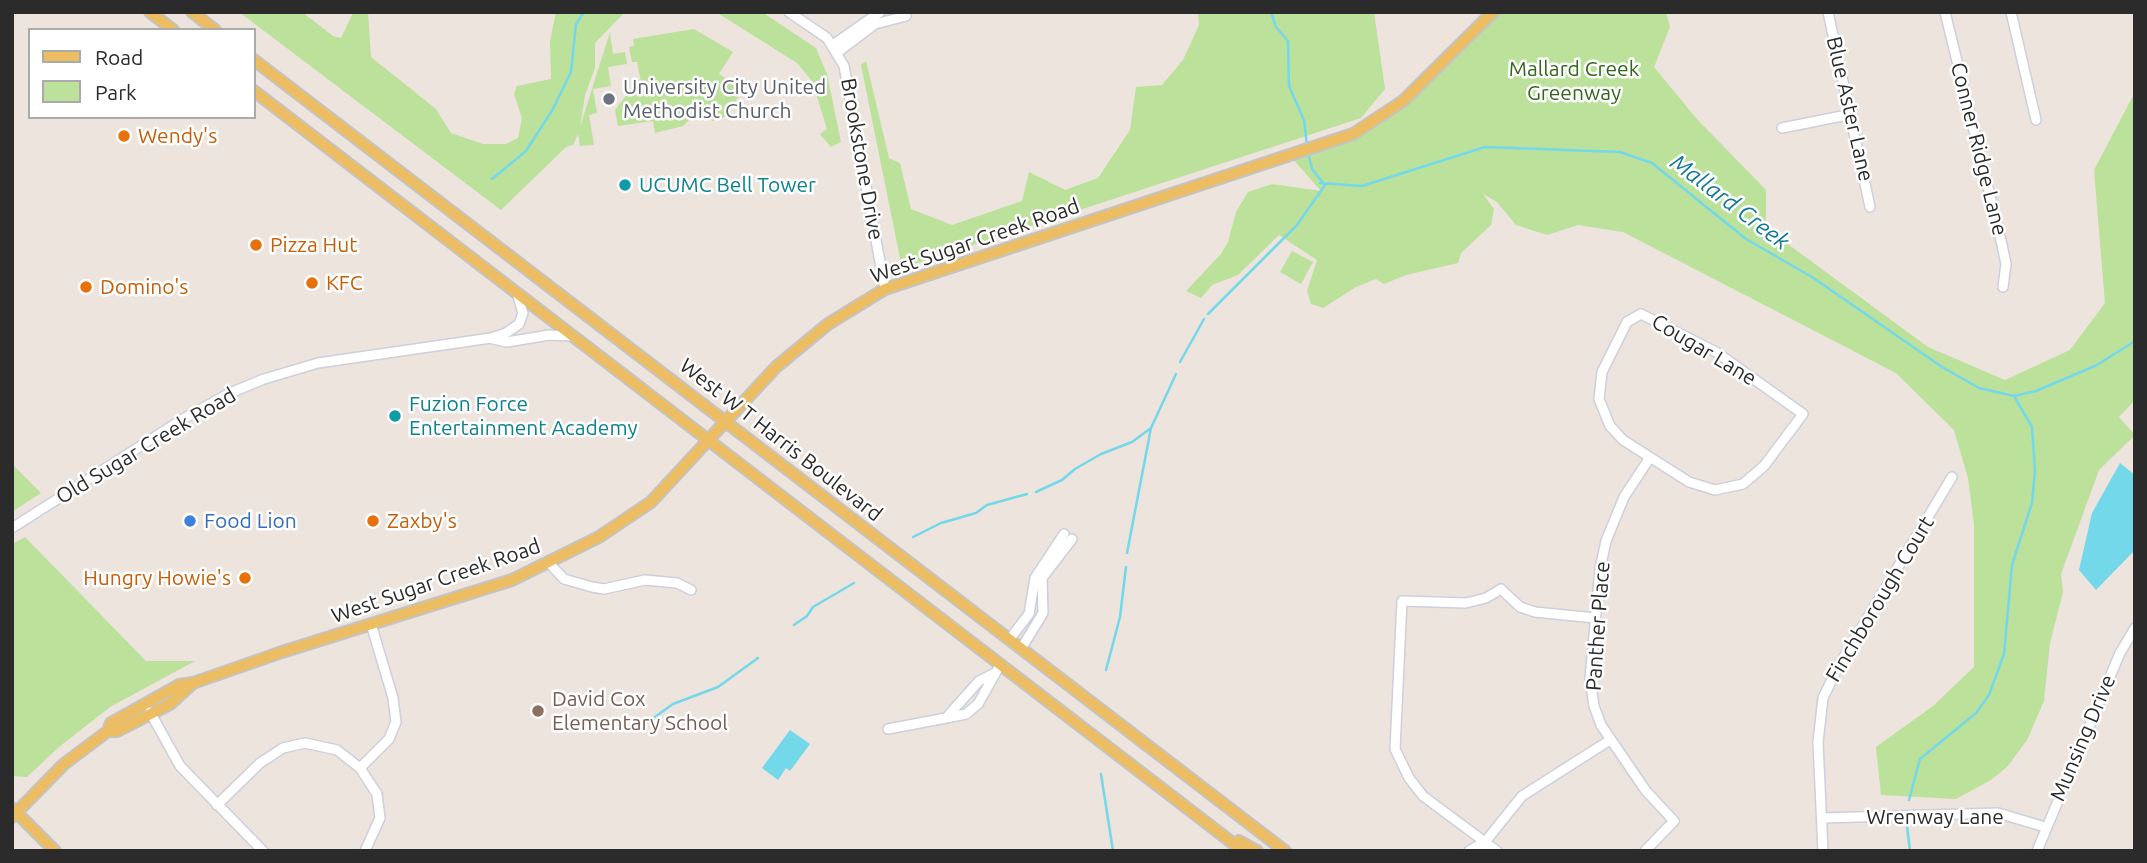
<!DOCTYPE html>
<html>
<head>
<meta charset="utf-8">
<style>
  body { margin:0 }
  #map { position:relative; width:2147px; height:863px; overflow:hidden; background:#ece4dd; font-family:Ubuntu,sans-serif }
  canvas { display:block }
  .frame { position:absolute; inset:0; border:14px solid #2b2b2b; pointer-events:none }
  .legend { position:absolute; left:28px; top:28px; width:228px; height:91px; box-sizing:border-box; background:#fff; border:2px solid #aaa; margin:0; padding:9px 12px; list-style:none; font-size:21px; color:#2b2b2b }
  .legend li { display:flex; align-items:center; gap:14px; height:35px }
  .legend b { width:35px; border:2px solid #aaa }
</style>
</head>
<body>
<div id="map">
<canvas width="2147" height="863"></canvas>
<div class="frame"></div>
<ul class="legend">
<li><b style="height:9px;background:#ecbd62"></b>Road</li>
<li><b style="height:19px;background:#bbe19b"></b>Park</li>
</ul>
</div>
<script>
const ctx = document.querySelector('canvas').getContext('2d');
ctx.lineJoin = 'round';
function paint(path, color) { ctx.fillStyle = color; ctx.fill(path, 'evenodd'); }
const poly = rows => new Path2D(rows.map(r => 'M' + r).join(''));
function trace(path, color, width, dash) { ctx.strokeStyle = color; ctx.lineWidth = width; ctx.lineCap = dash ? 'butt' : 'round'; ctx.setLineDash(dash || []); ctx.stroke(path); }
function label(font, color, halo, rows, align = 'center') {
  ctx.font = font + ' Ubuntu,sans-serif'; ctx.lineWidth = 5; ctx.setLineDash([]); ctx.textBaseline = 'middle'; ctx.strokeStyle = halo; ctx.fillStyle = color; for (const [text, x, y, turn = 0] of rows) {
    ctx.save(); ctx.translate(x, y); ctx.rotate((+turn || 0) * Math.PI / 180); ctx.textAlign = isNaN(turn) ? turn : align; if (halo) ctx.strokeText(text, 0, 0); ctx.fillText(text, 0, 0); ctx.restore();
  }
}
paint(poly([
  [239,12,302,12,333,36,341,38,353,13,368,12,371,57,436,109,451,133,483,144,506,144,518,138,522,118,514,94,517,86,551,79,550,41,556,12,625,12,595,43,595,68,585,95,580,127,610,32,613,54,625,52,627,64,608,67,611,86,593,89,597,113,589,115,594,145,580,146,578,134,573,145,566,147,501,210],
  [716,12,762,12,816,48,827,74,841,142,831,147,820,134,827,129,812,81,797,63],
  [1198,12,1374,12,1385,89,1361,118,902,268,861,65,866,61,889,158,900,163,911,209,952,225,1022,201,1029,172,1065,190,1098,178,1130,130,1136,87,1162,85,1183,60,1199,25],
  [1493,12,1666,12,1670,27,1654,67,1696,118,1766,190,1766,228,1928,347,2005,380,2070,350,2105,303,2094,170,2135,92,2135,400,2119,417,2135,435,2099,470,2061,574,2063,592,2050,643,2044,701,2027,740,2007,767,1991,780,1956,799,1881,795,1876,747,1933,706,1974,667,1974,524,1968,478,1954,430,1896,373,1623,232,1578,225,1547,235,1516,225,1497,202,1483,194,1494,209,1491,225,1461,253,1458,263,1406,275,1384,284,1376,279,1356,287,1323,308,1311,304,1307,291,1317,260,1279,235,1238,275,1212,285,1201,298,1186,291,1221,254,1228,242,1236,212,1248,192,1272,184,1321,191,1290,156,1374,123],
  [694,29,733,52,719,74,738,86,740,94,727,116,713,121,708,118,691,118,683,126,655,133,653,121,618,126,615,110,635,84,641,82,637,62,632,62,629,47,634,46,633,39],
  [1292,251,1313,262,1301,284,1280,272],
  [12,464,41,493,12,512],
  [25,537,146,661,195,661,110,707,59,747,27,777,12,776,12,544]
]), '#bbe19b');
paint(poly([
  [2120,463,2135,475,2135,550,2096,590,2079,570,2092,513],
  [790,730,810,744,790,771,786,768,778,780,762,768]
]), '#74d8eb');
trace(poly([
  [1271,12,1276,27,1288,41,1289,86,1304,120,1307,146],
  [492,179,526,151,553,109,571,72,576,24,584,12],
  [1320,183,1362,186,1485,147,1620,152,1652,163,1746,239,1812,277,1942,367,1979,388,2014,396,2036,391,2097,365,2135,341],
  [1208,314,1297,225,1325,185,1312,169,1308,153],
  [1180,362,1204,319],
  [1036,492,1062,480,1075,469,1101,454,1132,442,1151,428],
  [913,537,941,523,976,513,987,505,1027,494],
  [1127,553,1151,428,1176,374],
  [794,625,807,616,813,607,854,583],
  [1106,670,1120,617,1126,567],
  [635,731,673,704,718,687,758,658],
  [1101,774,1113,851],
  [1909,800,1920,759,1976,713,1989,695,2004,654,2012,565,2032,503,2035,470,2032,427,2014,396],
  [1907,826,1910,851]
]), '#74d8eb', 2.5);
const minor = poly([
  [789,12,827,38,844,66,885,289],
  [1828,12,1870,207],
  [1945,12,2002,245,2006,264,2003,287],
  [2011,12,2036,120],
  [833,45,880,12],
  [838,52,875,24,906,16],
  [1782,128,1852,114],
  [1641,314,1716,352,1803,414,1764,466,1743,484,1715,490,1689,482,1623,440,1610,426,1599,399,1602,372,1627,322,1641,314],
  [493,339,507,342,549,335,572,336],
  [12,528,183,419,230,393,264,379,318,363,491,338,506,333,519,324,523,313,517,293],
  [550,564,564,579,592,587,604,589,645,580,677,583,691,590],
  [1009,640,1029,614,1035,578,1064,534],
  [1021,649,1043,613,1042,578,1072,539],
  [993,674,979,681,946,718,966,714,978,704,1000,665],
  [150,712,180,766,263,851],
  [888,729,946,718],
  [360,768,389,739,396,722,393,698,371,624],
  [217,805,260,763,283,748,305,743,337,750,360,768,377,794,380,818,365,851],
  [1822,818,1998,813,2045,827],
  [1469,851,1485,842],
  [1484,851,1485,842,1522,796,1610,740],
  [1497,851,1423,796,1409,778,1395,749,1402,601,1466,603,1486,598,1501,589,1520,607,1535,612,1595,618],
  [1645,851,1674,821,1646,791,1601,725,1594,706,1590,679,1600,569,1606,541,1624,497,1649,459],
  [1823,851,1818,742,1823,698,1838,667,1952,477],
  [2037,851,2120,653,2135,628]
]);
const major = poly([
  [150,12,173,30],
  [192,12,215,30],
  [254,60,1285,851],
  [254,91,1243,851],
  [108,731,117,731,170,704,193,683],
  [12,808,55,851],
  [12,817,64,764,108,731,111,723,179,685,193,683,282,652,512,580,599,537,651,502,776,367,828,324,885,289,1353,134,1403,101,1493,12],
  [1239,841,1257,851]
]);
trace(minor, '#ccd0dc', 12);
trace(major, '#c4c4c4', 14);
trace(minor, '#fff', 9);
trace(major, '#ecbd62', 10);
for (const [x, y, r, color] of [
  [609,99,7,"#6b7280"],
  [124,136,7,"#e8710a"],
  [625,185,7,"#0f9aa8"],
  [256,245,7,"#e8710a"],
  [312,283,7,"#e8710a"],
  [86,287,7,"#e8710a"],
  [395,416,7,"#0f9aa8"],
  [190,521,7,"#3f7fe0"],
  [373,521,7,"#e8710a"],
  [245,578,7,"#e8710a"],
  [538,711,7,"#8d6e63"]
]) { const dot = new Path2D(); dot.arc(x, y, r, 0, 2 * Math.PI); ctx.fillStyle = color; ctx.fill(dot); trace(dot, '#fff', 2.5); }
label('21px', '#34661c', '#fff', [
  ["Mallard Creek",1574,69],
  ["Greenway",1574,93]
]);
label('21px', '#5b616d', '#fff', [
  ["University City United",623,87],
  ["Methodist Church",623,111]
], 'left');
label('21px', '#2b2b2b', '#fff', [
  ["Blue Aster Lane",1850,109,77],
  ["Conner Ridge Lane",1979,149,76],
  ["Brookstone Drive",862,159,80],
  ["West Sugar Creek Road",975,241,-19],
  ["Cougar Lane",1704,350,31],
  ["West W T Harris Boulevard",781,440,38],
  ["Old Sugar Creek Road",146,446,-31],
  ["West Sugar Creek Road",436,581,-19],
  ["Finchborough Court",1880,599,-59],
  ["Panther Place",1598,626,-86],
  ["Munsing Drive",2083,738,-67],
  ["Wrenway Lane",1935,817]
]);
label('21px', '#c56008', '#fff', [
  ["Wendy's",138,136],
  ["Pizza Hut",270,245],
  ["KFC",326,283],
  ["Domino's",100,287],
  ["Zaxby's",387,521],
  ["Hungry Howie's",231,578,"right"]
], 'left');
label('21px', '#0d838f', '#fff', [
  ["UCUMC Bell Tower",639,185],
  ["Fuzion Force",409,404],
  ["Entertainment Academy",409,428]
], 'left');
label('21px', '#366cbe', '#fff', [
  ["Food Lion",204,521]
], 'left');
label('21px', '#785e54', '#fff', [
  ["David Cox",552,699],
  ["Elementary School",552,723]
], 'left');
label('italic 23px', '#127898', '#fff', [
  ["Mallard Creek",1730,202,37]
]);
</script>
</body>
</html>
